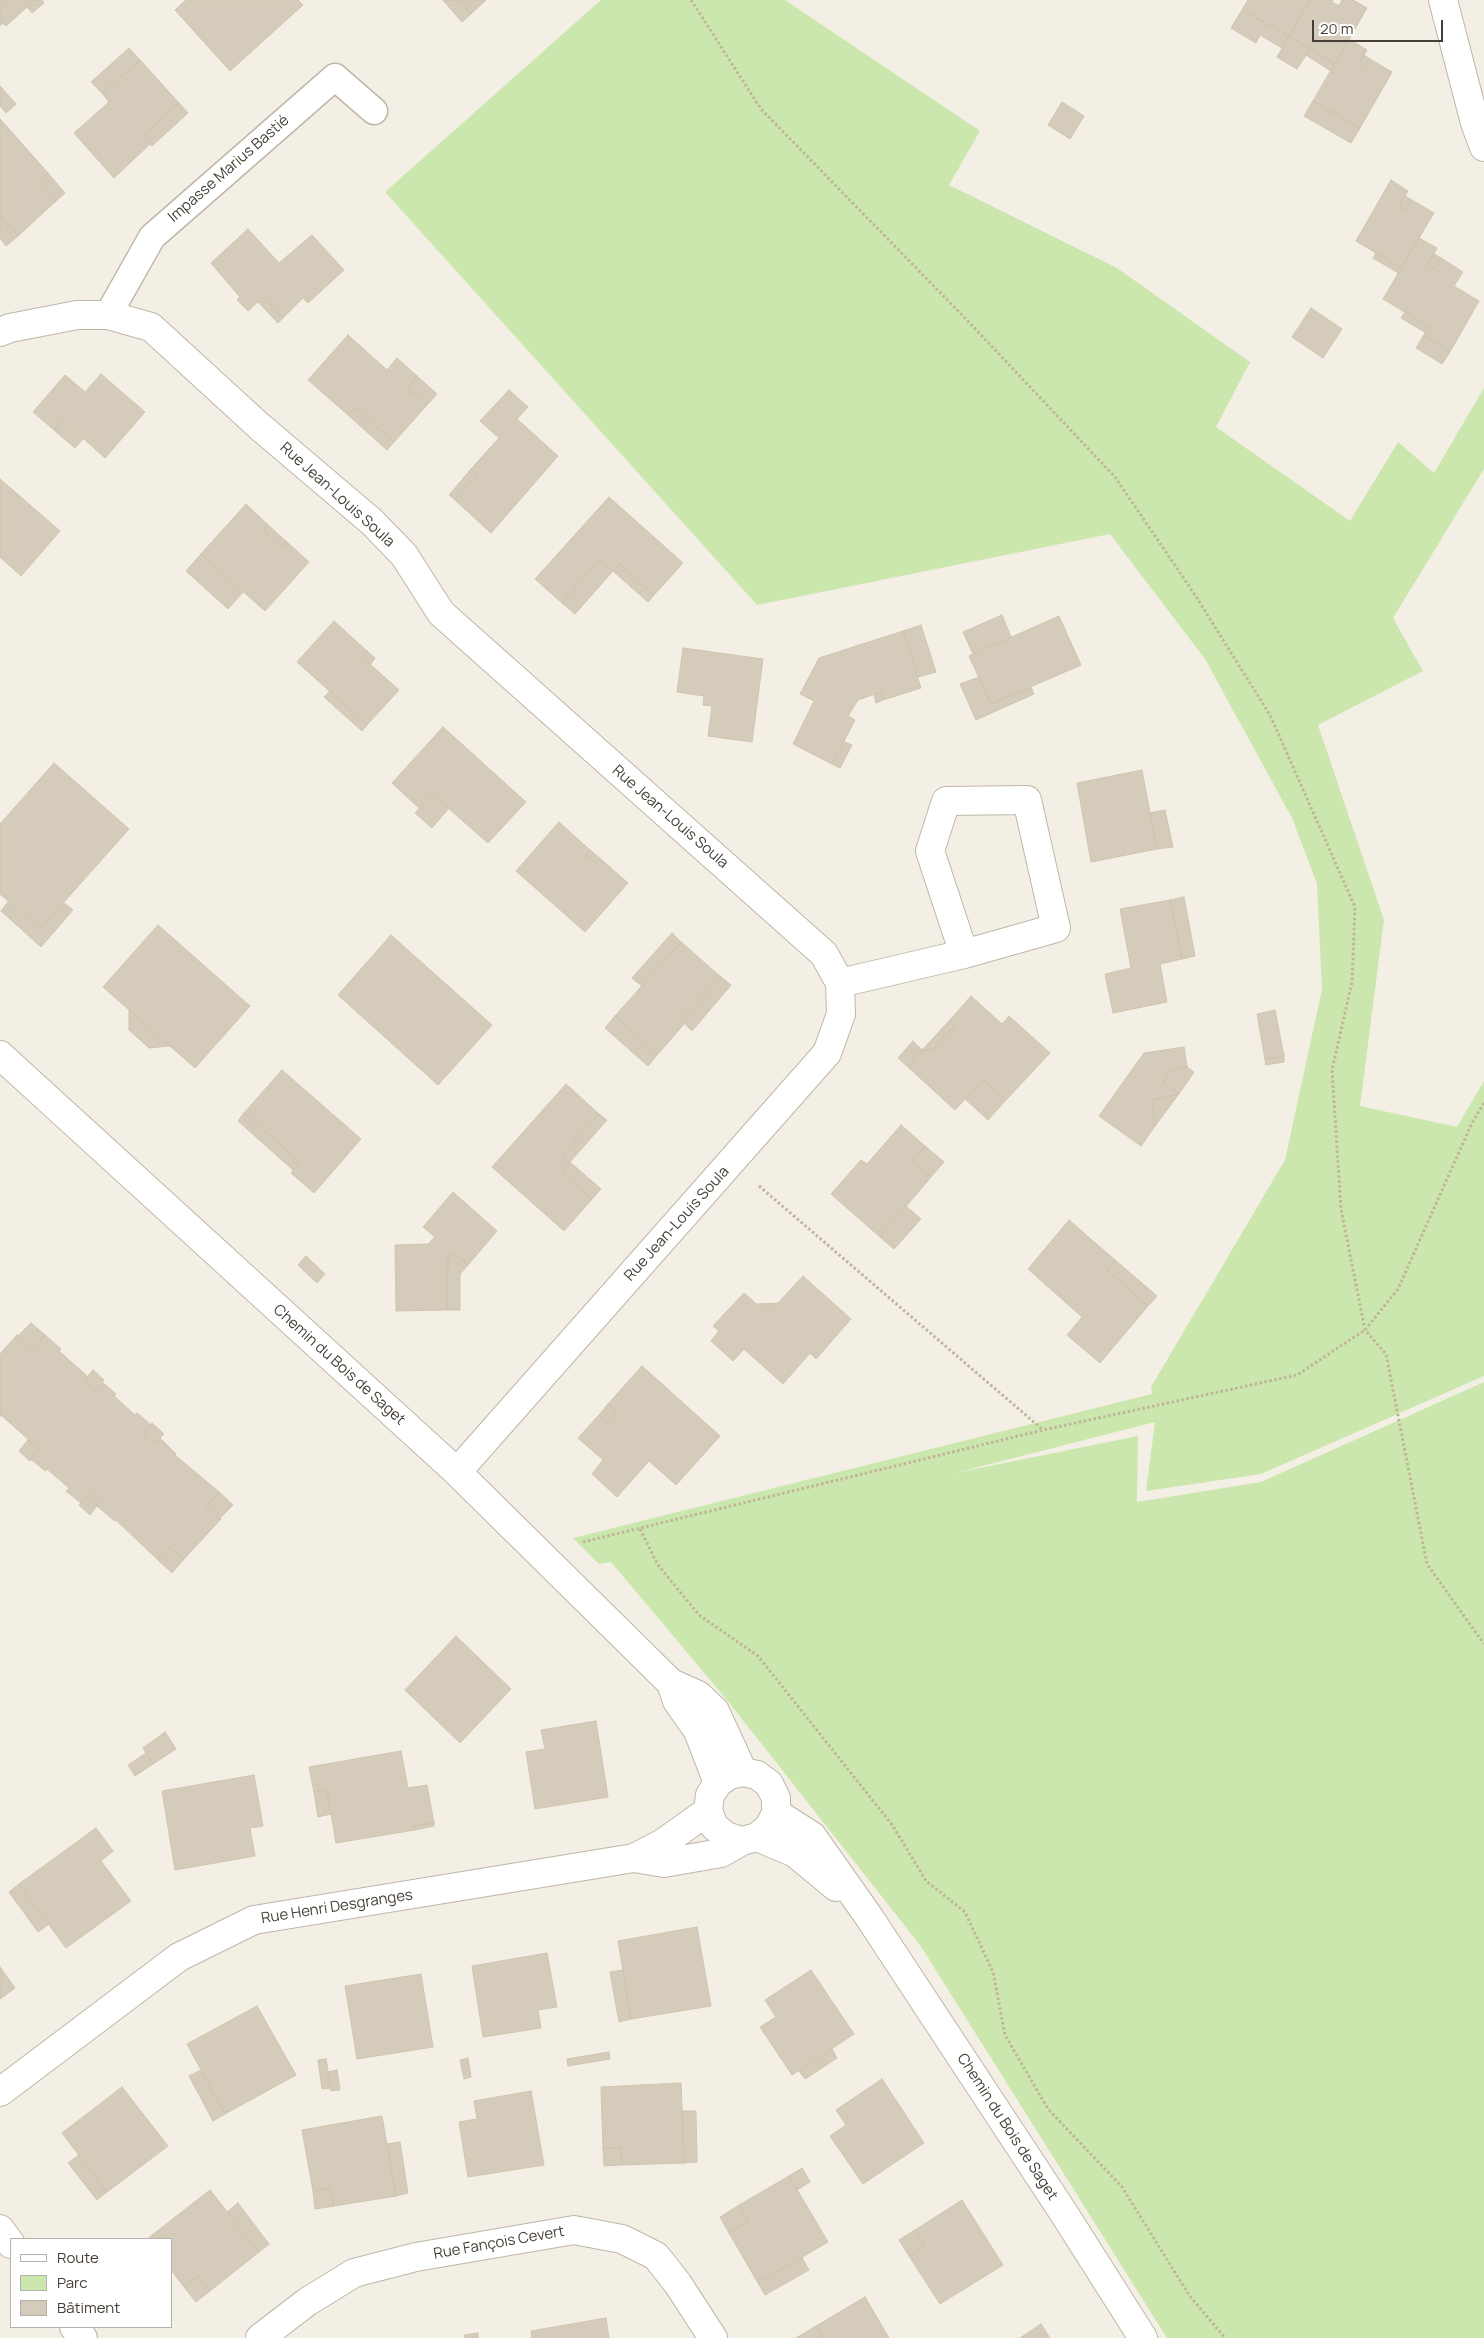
<!DOCTYPE html>
<html>
<head>
<meta charset="utf-8">
<style>
  body { margin:0 }
  #map { position:relative; width:1484px; height:2338px; overflow:hidden; background:#f3efe5; font-family:Manrope,sans-serif }
  canvas { display:block }
  .legend { position:absolute; left:10px; top:2238px; width:162px; height:90px; box-sizing:border-box; background:#fff; border:1px solid #b5b2ae; margin:0; padding:6px 9px; list-style:none; font-size:15px; color:#453f35 }
  .legend li { display:flex; align-items:center; gap:10px; height:25px }
  .legend b { width:25px; border:1px solid #b5b2ae }
  .scale { position:absolute; left:1312px; top:20px; width:131px; height:22px; box-sizing:border-box; border:2px solid #453f35; border-top:0; padding-left:6px; font-size:15px; line-height:18px; white-space:nowrap; color:#453f35; -webkit-text-stroke:4px #fff; paint-order:stroke }
</style>
</head>
<body>
<div id="map">
<canvas width="1484" height="2338"></canvas>
<ul class="legend">
<li><b style="height:6px;background:#fff"></b>Route</li>
<li><b style="height:14px;background:#cbe7ad"></b>Parc</li>
<li><b style="height:14px;background:#d4cbbb"></b>Bâtiment</li>
</ul>
<div class="scale">20 m</div>
</div>
<script>
const ctx = document.querySelector('canvas').getContext('2d');
ctx.lineJoin = 'round';
function paint(path, color) { ctx.fillStyle = color; ctx.fill(path, 'evenodd'); }
const poly = rows => new Path2D(rows.map(r => 'M' + r).join(''));
function trace(path, color, width, dash) { ctx.strokeStyle = color; ctx.lineWidth = width; ctx.lineCap = dash ? 'butt' : 'round'; ctx.setLineDash(dash || []); ctx.stroke(path); }
function label(font, color, halo, rows, align = 'center') {
  ctx.font = font + ' Manrope,sans-serif'; ctx.lineWidth = 4.5; ctx.setLineDash([]); ctx.textBaseline = 'middle'; ctx.strokeStyle = halo; ctx.fillStyle = color; for (const [text, x, y, turn = 0] of rows) {
    ctx.save(); ctx.translate(x, y); ctx.rotate((+turn || 0) * Math.PI / 180); ctx.textAlign = isNaN(turn) ? turn : align; if (halo) ctx.strokeText(text, 0, 0); ctx.fillText(text, 0, 0); ctx.restore();
  }
}
paint(poly([
  [601,0,785,0,980,131,949,185,1117,268,1250,362,1216,427,1350,521,1398,442,1434,473,1484,388,1484,469,1393,618,1423,671,1318,725,1384,920,1360,1106,1457,1127,1484,1081,1484,1376,1261,1474,1146,1491,1155,1422,955,1473,1138,1436,1137,1502,1261,1482,1484,1382,1484,2338,1167,2338,920,1945,727,1700,611,1562,599,1564,573,1538,1152,1394,1151,1387,1285,1160,1322,989,1317,884,1292,818,1205,659,1110,534,757,605,385,192]
]), '#cbe7ad');
const building = poly([
  [0,0,42,0,44,3,32,13,27,7,6,26,2,23,0,26,0,0],
  [186,0,298,0,303,5,230,71,175,10,186,0],
  [443,0,458,0,471,14,462,22,443,0],
  [458,0,486,0,471,14,458,0],
  [1248,0,1310,0,1289,36,1242,10,1248,0],
  [1310,0,1333,0,1332,2,1339,6,1342,0,1353,0,1367,8,1335,64,1289,36,1310,0],
  [1242,10,1289,36,1282,48,1260,35,1256,43,1231,28,1242,10],
  [1289,36,1310,49,1297,69,1277,57,1289,36],
  [1349,39,1367,50,1358,65,1364,70,1370,59,1392,72,1360,128,1313,101,1349,39],
  [129,48,140,60,102,93,91,82,129,48],
  [1310,49,1335,64,1331,71,1306,55,1310,49],
  [1364,55,1370,59,1364,70,1358,65,1364,55],
  [140,60,179,103,143,136,150,144,114,178,74,133,109,102,102,93,140,60],
  [0,86,16,104,6,113,0,106,0,86],
  [1313,101,1360,128,1351,143,1304,116,1313,101],
  [1062,102,1084,116,1070,139,1048,125,1062,102],
  [179,103,188,113,152,146,143,136,179,103],
  [0,119,48,173,37,183,55,202,18,236,0,216,0,119],
  [48,173,65,193,55,202,37,183,48,173],
  [1391,180,1408,191,1399,206,1405,210,1412,200,1434,213,1401,268,1356,241,1391,180],
  [1405,196,1412,200,1405,210,1399,206,1405,196],
  [0,216,18,236,6,246,0,238,0,216],
  [248,229,279,263,312,235,344,270,308,303,303,298,283,318,263,297,248,311,237,300,240,297,211,263,248,229],
  [1419,238,1437,248,1428,264,1434,269,1441,258,1463,272,1454,286,1479,301,1450,352,1424,335,1429,327,1383,299,1419,238],
  [1376,253,1401,268,1398,273,1373,258,1376,253],
  [1434,254,1441,258,1434,269,1428,264,1434,254],
  [263,297,283,318,278,323,258,302,263,297],
  [1311,308,1342,329,1323,358,1292,337,1311,308],
  [1405,312,1429,327,1426,333,1401,318,1405,312],
  [348,335,387,370,397,358,417,376,407,389,427,405,394,442,355,408,348,415,308,380,348,335],
  [1424,335,1450,352,1442,364,1416,348,1424,335],
  [101,374,145,412,105,458,63,420,54,430,33,412,65,375,85,392,101,374],
  [417,376,437,394,427,405,407,389,417,376],
  [509,390,528,407,517,419,558,456,491,533,455,500,477,475,471,469,499,438,480,421,509,390],
  [355,408,394,442,387,450,348,415,355,408],
  [63,420,83,439,75,448,54,430,63,420],
  [471,469,477,475,455,500,449,495,471,469],
  [0,479,60,531,21,576,0,557,0,479],
  [609,497,683,563,654,595,620,564,613,571,600,560,562,603,535,579,609,497],
  [246,504,268,525,263,531,281,547,287,542,309,562,265,611,201,554,246,504],
  [268,525,287,542,281,547,263,531,268,525],
  [201,554,243,592,228,609,186,571,201,554],
  [600,560,613,571,575,614,562,603,600,560],
  [620,564,654,595,648,602,613,571,620,564],
  [1002,615,1011,637,973,654,963,632,1002,615],
  [1059,616,1081,665,991,704,969,656,1059,616],
  [334,621,367,651,362,657,399,690,367,725,297,662,334,621],
  [921,625,936,672,918,677,903,631,921,625],
  [903,631,921,688,883,700,881,692,858,700,848,716,855,720,832,764,793,744,814,701,800,694,819,658,903,631],
  [683,648,763,659,752,742,708,736,712,706,703,705,704,696,677,692,683,648],
  [367,651,375,658,371,664,362,657,367,651],
  [979,677,991,704,1031,687,1034,694,976,720,960,684,979,677],
  [330,691,367,725,362,731,324,697,330,691],
  [881,692,883,700,876,703,874,695,881,692],
  [443,727,526,802,488,843,432,794,419,808,392,783,443,727],
  [844,742,852,745,840,768,832,764,844,742],
  [54,763,129,829,40,929,0,894,0,824,54,763],
  [1142,770,1157,849,1091,862,1077,783,1142,770],
  [432,794,449,808,432,828,415,813,432,794],
  [1165,810,1173,847,1157,849,1150,813,1165,810],
  [559,822,590,850,586,855,599,865,603,861,628,883,585,932,516,871,559,822],
  [590,850,603,861,599,865,586,855,590,850],
  [1184,897,1195,956,1182,959,1170,900,1184,897],
  [1170,900,1182,959,1160,964,1167,1002,1113,1013,1105,974,1131,968,1120,909,1170,900],
  [8,902,40,929,64,903,73,910,41,947,1,911,8,902],
  [158,925,250,1006,195,1068,103,987,158,925],
  [672,933,681,942,642,986,632,978,672,933],
  [391,935,492,1025,438,1085,338,995,391,935],
  [681,942,721,977,689,1013,685,1009,678,1017,684,1024,658,1054,615,1016,681,942],
  [721,977,731,985,692,1031,678,1017,685,1009,689,1013,721,977],
  [971,996,1002,1024,1009,1016,1050,1053,1006,1100,983,1080,955,1110,908,1067,922,1050,933,1050,955,1025,950,1020,971,996],
  [129,1010,170,1046,149,1048,129,1030,129,1010],
  [1275,1010,1284,1056,1265,1059,1257,1014,1275,1010],
  [615,1016,658,1054,648,1066,605,1028,615,1016],
  [950,1020,955,1025,933,1050,922,1050,950,1020],
  [913,1041,922,1050,908,1067,898,1058,913,1041],
  [1184,1047,1187,1067,1171,1070,1163,1082,1179,1094,1152,1100,1155,1126,1141,1146,1099,1116,1144,1053,1184,1047],
  [1284,1056,1284,1062,1266,1065,1265,1059,1284,1056],
  [1187,1067,1194,1072,1179,1094,1163,1082,1171,1070,1187,1067],
  [282,1070,361,1139,314,1193,291,1173,300,1162,244,1113,282,1070],
  [983,1080,1006,1100,988,1120,965,1099,983,1080],
  [566,1084,599,1114,563,1155,570,1162,561,1172,592,1199,564,1231,492,1167,566,1084],
  [1179,1094,1178,1095,1155,1126,1152,1100,1179,1094],
  [244,1113,300,1162,293,1170,238,1121,244,1113],
  [599,1114,607,1120,570,1162,563,1155,599,1114],
  [901,1125,925,1146,913,1161,931,1177,880,1237,831,1194,861,1160,867,1164,901,1125],
  [925,1146,944,1162,931,1177,913,1161,925,1146],
  [570,1162,601,1189,592,1199,561,1172,570,1162],
  [453,1192,497,1231,468,1265,454,1253,448,1258,447,1310,396,1311,395,1245,428,1244,435,1237,423,1227,453,1192],
  [906,1206,921,1219,894,1249,880,1237,906,1206],
  [1069,1220,1115,1260,1107,1270,1148,1306,1100,1363,1067,1335,1082,1317,1028,1269,1069,1220],
  [454,1253,468,1265,460,1274,460,1310,447,1310,448,1258,454,1253],
  [306,1256,325,1274,317,1283,298,1265,306,1256],
  [1115,1260,1157,1296,1148,1306,1107,1270,1115,1260],
  [803,1276,851,1319,816,1359,810,1353,783,1384,744,1349,733,1361,711,1341,719,1331,713,1326,744,1293,768,1314,803,1276],
  [779,1303,768,1314,757,1304,779,1303],
  [31,1323,45,1335,33,1349,18,1336,31,1323],
  [17,1335,33,1349,45,1335,61,1349,59,1351,87,1376,84,1381,94,1390,101,1381,116,1394,114,1396,135,1415,137,1413,151,1425,143,1435,154,1444,159,1437,176,1454,175,1455,219,1492,206,1506,221,1519,184,1559,170,1547,158,1560,116,1520,115,1521,97,1506,99,1503,89,1494,81,1503,66,1491,69,1488,47,1469,45,1471,31,1459,39,1449,1,1415,0,1417,0,1354,17,1335],
  [642,1366,720,1436,676,1485,649,1461,617,1497,592,1474,603,1460,578,1438,599,1415,607,1423,617,1412,608,1404,642,1366],
  [93,1370,104,1380,94,1390,84,1381,93,1370],
  [608,1404,617,1412,607,1423,599,1415,608,1404],
  [152,1423,164,1434,154,1444,143,1435,152,1423],
  [28,1440,39,1449,30,1461,19,1451,28,1440],
  [219,1492,233,1505,220,1518,206,1506,219,1492],
  [89,1494,99,1503,90,1515,79,1505,89,1494],
  [170,1547,184,1559,172,1573,158,1560,170,1547],
  [456,1636,511,1689,460,1743,405,1690,456,1636],
  [596,1721,608,1797,535,1809,526,1752,545,1749,541,1730,596,1721],
  [165,1732,176,1749,153,1764,143,1748,165,1732],
  [401,1751,408,1788,427,1785,434,1823,414,1826,415,1830,336,1843,327,1790,314,1792,309,1767,401,1751],
  [146,1753,153,1764,135,1776,128,1765,146,1753],
  [254,1775,263,1826,250,1828,255,1856,175,1870,162,1791,254,1775],
  [327,1790,331,1814,318,1817,314,1792,327,1790],
  [434,1823,434,1826,415,1830,414,1826,434,1823],
  [96,1828,113,1851,101,1861,131,1901,66,1948,19,1884,96,1828],
  [19,1884,49,1924,38,1932,9,1892,19,1884],
  [697,1927,711,2006,631,2019,618,1941,697,1927],
  [547,1953,557,2007,538,2010,541,2028,483,2037,472,1966,547,1953],
  [0,1967,15,1988,0,1999,0,1967],
  [623,1970,631,2019,619,2022,610,1972,623,1970],
  [811,1970,854,2034,792,2075,760,2027,776,2017,765,2000,811,1970],
  [421,1974,433,2047,357,2059,345,1986,421,1974],
  [257,2006,296,2075,225,2114,187,2044,257,2006],
  [832,2049,837,2058,805,2079,799,2071,832,2049],
  [609,2052,610,2059,568,2066,567,2059,609,2052],
  [468,2058,471,2077,464,2079,460,2060,468,2058],
  [326,2059,331,2088,322,2089,318,2060,326,2059],
  [201,2070,225,2114,213,2121,189,2076,201,2070],
  [337,2070,340,2090,331,2091,328,2072,337,2070],
  [882,2079,924,2143,863,2184,830,2136,846,2125,836,2110,882,2079],
  [681,2083,684,2163,622,2165,621,2148,603,2148,601,2087,681,2083],
  [122,2087,168,2146,107,2192,62,2133,122,2087],
  [531,2091,544,2165,468,2177,459,2122,477,2119,474,2101,531,2091],
  [682,2111,696,2111,697,2162,684,2163,682,2111],
  [382,2116,396,2196,334,2206,331,2188,313,2191,302,2130,382,2116],
  [400,2142,408,2193,396,2196,387,2144,400,2142],
  [603,2148,621,2148,622,2165,604,2166,603,2148],
  [79,2155,107,2192,97,2200,68,2163,79,2155],
  [802,2168,810,2182,797,2190,789,2176,802,2168],
  [789,2176,828,2242,758,2283,729,2233,749,2221,739,2205,789,2176],
  [331,2188,334,2206,315,2209,313,2191,331,2188],
  [210,2190,259,2252,210,2291,199,2276,184,2287,171,2270,171,2239,147,2239,210,2190],
  [962,2200,1003,2265,940,2304,909,2256,925,2245,915,2230,962,2200],
  [238,2203,269,2244,259,2252,227,2212,238,2203],
  [739,2205,749,2221,729,2233,720,2217,739,2205],
  [915,2230,925,2245,909,2256,899,2240,915,2230],
  [802,2258,809,2270,765,2295,758,2283,802,2258],
  [199,2276,210,2291,196,2302,184,2287,199,2276],
  [865,2297,889,2338,823,2338,816,2326,865,2297],
  [606,2318,609,2338,532,2338,531,2331,606,2318],
  [1041,2324,1050,2338,1020,2338,1041,2324],
  [816,2326,823,2338,796,2338,816,2326],
  [478,2333,478,2338,465,2338,464,2335,478,2333]
]);
paint(building, '#d4cbbb');
trace(building, '#cfc4ae', 1);
const service = poly([
  [108,315,152,237,335,77,374,111]
]);
const minor = poly([
  [1443,0,1475,123,1484,147],
  [0,332,10,328,77,315,108,315,151,327,259,426,372,522,404,555,441,613,824,954,840,983,841,1014,827,1053,457,1472],
  [840,983,964,954,1056,928,1027,800,946,801,930,851,964,954],
  [0,1055,457,1472,671,1683,698,1695,715,1711,743,1772],
  [671,1683,677,1701,698,1731,718,1783],
  [776,1813,812,1836,869,1917,1065,2215,1143,2338],
  [757,1837,769,1827,776,1813,776,1798,769,1784,757,1775,743,1772,729,1775,718,1783,710,1795,708,1811,714,1826,726,1836,742,1841,757,1837,795,1853,836,1887],
  [634,1858,664,1863,721,1853,742,1841],
  [0,2092,179,1957,254,1920,634,1858,663,1843,708,1811],
  [0,2229,11,2244],
  [74,2327,83,2338],
  [260,2338,307,2302,354,2273,416,2257,574,2230,622,2239,656,2256,678,2284,713,2338]
]);
trace(service, '#beb7a8', 29);
trace(minor, '#beb7a8', 30);
trace(poly([
  [691,0,761,109,963,316,1115,477,1195,595,1270,715,1355,907,1352,982,1332,1070,1341,1209,1365,1330,1386,1354,1427,1564,1484,1644],
  [759,1186,1042,1429],
  [640,1529,658,1565,699,1615,758,1656,893,1826,926,1881,965,1912,993,1972,1005,2035,1048,2109,1122,2187,1189,2295,1225,2338],
  [583,1542,1043,1430,1297,1375,1365,1330,1398,1289,1472,1123,1484,1103]
]), '#c0b499', 3, [2.5, 2.5]);
trace(service, '#fff', 26);
trace(minor, '#fff', 28);
label('15px', '#453f35', '#fff', [
  ["Impasse Marius Bastié",229,169,-41],
  ["Rue Jean-Louis Soula",337,495,42],
  ["Rue Jean-Louis Soula",670,817,41],
  ["Rue Jean-Louis Soula",677,1224,-48],
  ["Chemin du Bois de Saget",339,1365,42],
  ["Rue Henri Desgranges",337,1907,-9],
  ["Chemin du Bois de Saget",1007,2127,57],
  ["Rue Fançois Cevert",499,2243,-10]
]);
</script>
</body>
</html>
